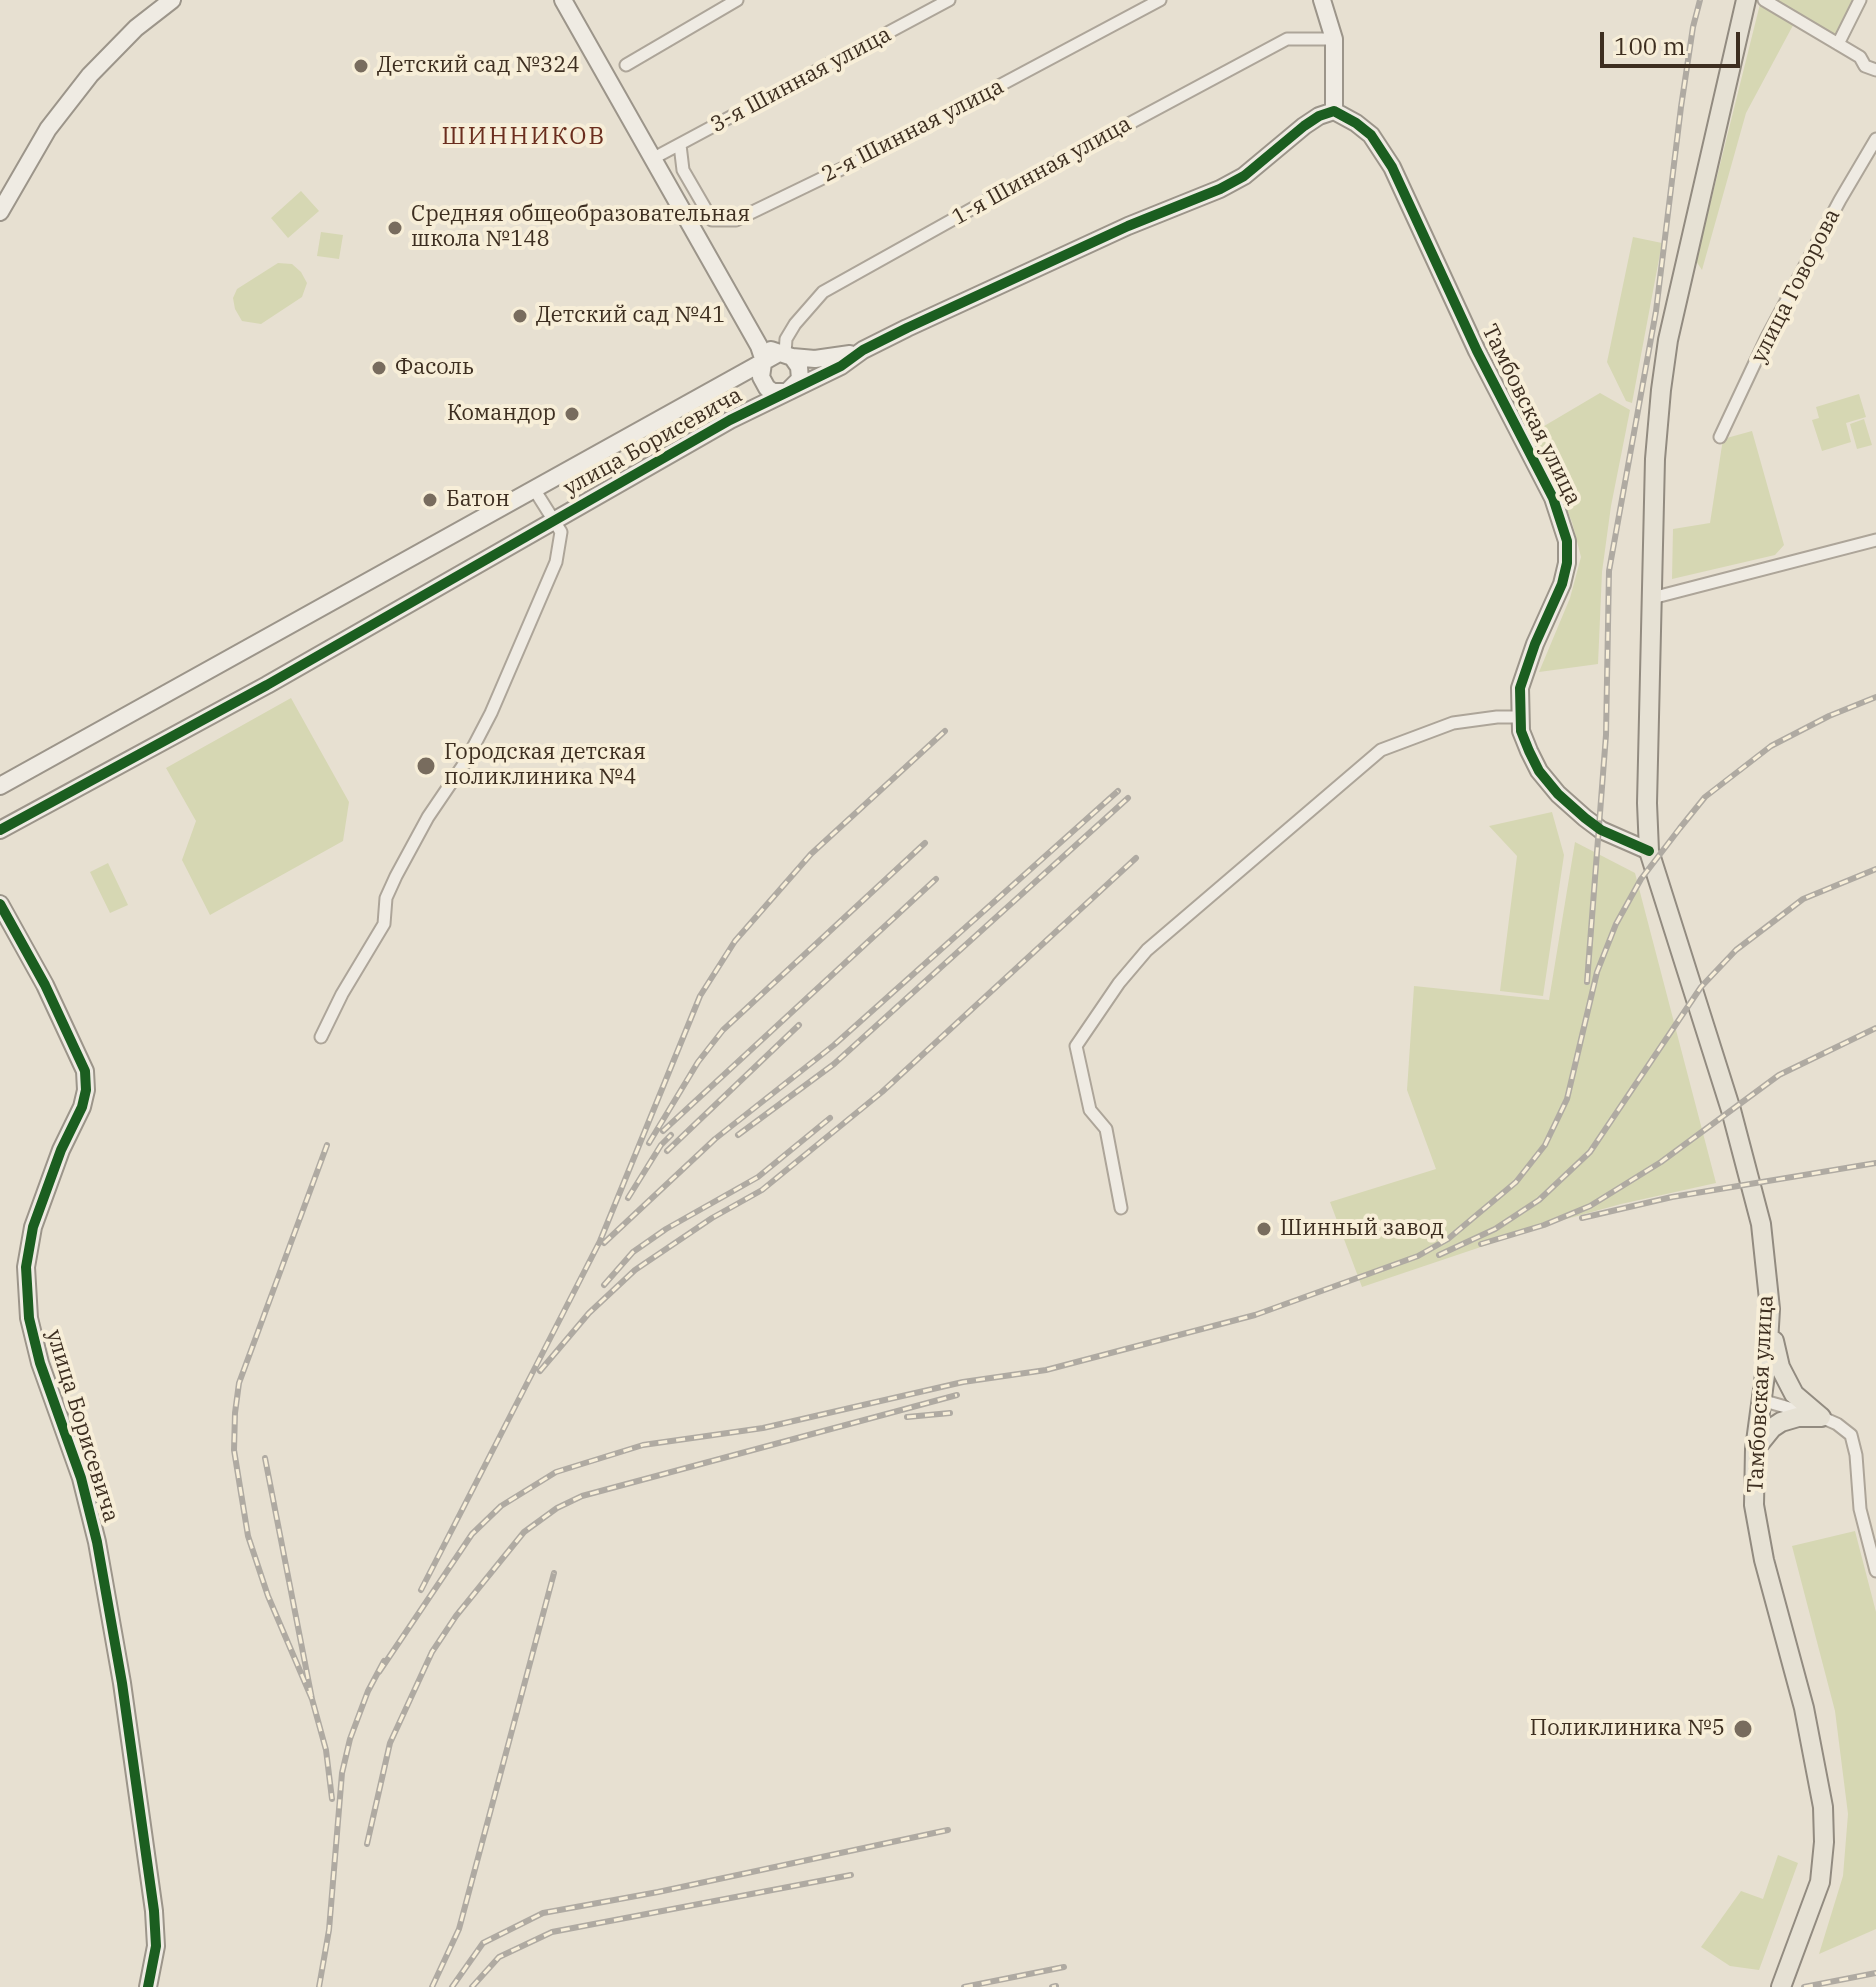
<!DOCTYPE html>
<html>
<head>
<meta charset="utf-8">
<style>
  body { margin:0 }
  #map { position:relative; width:1876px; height:1987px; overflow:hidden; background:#e7e0d1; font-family:"IBM Plex Serif",serif }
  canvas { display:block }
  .scale { position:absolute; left:1600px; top:32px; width:140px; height:36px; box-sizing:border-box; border:4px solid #3d2e20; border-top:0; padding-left:10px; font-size:24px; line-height:28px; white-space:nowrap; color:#3d2e20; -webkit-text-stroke:6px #f7eed8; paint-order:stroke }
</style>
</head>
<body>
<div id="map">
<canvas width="1876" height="1987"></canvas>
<div class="scale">100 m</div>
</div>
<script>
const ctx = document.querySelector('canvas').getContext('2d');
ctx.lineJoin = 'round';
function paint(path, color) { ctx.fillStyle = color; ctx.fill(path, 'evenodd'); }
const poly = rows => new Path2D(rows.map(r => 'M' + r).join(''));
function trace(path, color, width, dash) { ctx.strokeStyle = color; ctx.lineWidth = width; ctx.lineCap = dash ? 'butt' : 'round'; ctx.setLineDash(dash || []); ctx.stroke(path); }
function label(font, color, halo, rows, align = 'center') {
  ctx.font = font + ' "IBM Plex Serif",serif'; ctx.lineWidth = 8; ctx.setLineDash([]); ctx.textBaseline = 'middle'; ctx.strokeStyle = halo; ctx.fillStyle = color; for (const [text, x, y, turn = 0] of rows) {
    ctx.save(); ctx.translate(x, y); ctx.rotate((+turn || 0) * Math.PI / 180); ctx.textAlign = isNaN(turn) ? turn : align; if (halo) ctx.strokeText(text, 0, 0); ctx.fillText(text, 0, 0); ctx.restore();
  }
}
paint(poly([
  [1761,0,1853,0,1835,37,1798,16,1746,113,1702,270,1696,261],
  [301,191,319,211,288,238,271,218],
  [321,232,343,235,339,259,317,256],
  [1633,237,1662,243,1632,403,1626,401,1607,362],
  [278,263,292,264,301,272,307,283,302,297,261,324,242,321,235,309,233,298,237,289],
  [1600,393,1630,410,1611,506,1602,572,1598,664,1539,672,1570,598,1581,557,1572,522,1534,432],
  [1859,394,1866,417,1846,423,1851,442,1822,451,1812,420,1819,418,1816,407],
  [1864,419,1872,445,1857,449,1850,424],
  [1752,431,1784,545,1775,555,1672,579,1673,529,1710,523,1723,439],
  [291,698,349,802,343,841,210,915,182,860,196,821,166,768],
  [1552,812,1564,855,1543,996,1500,991,1517,856,1489,826],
  [1575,842,1635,873,1716,1183,1621,1204,1552,1223,1362,1287,1330,1202,1436,1169,1407,1090,1414,986,1549,1000],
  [108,863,128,905,110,913,90,872],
  [1855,1531,1876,1612,1876,1929,1819,1954,1843,1876,1848,1814,1835,1711,1792,1546],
  [1778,1855,1798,1863,1759,1970,1730,1966,1701,1947,1741,1891,1763,1899]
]), '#d6d7b3');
const street = poly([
  [1764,0,1860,57,1865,66,1876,70],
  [1838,44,1860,0],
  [626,65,737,0],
  [680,145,683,170,712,220,736,220,860,160,1160,0],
  [652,159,949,0],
  [785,353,786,339,795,324,823,292,1011,187,1287,39,1334,39],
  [1720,437,1767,337,1840,200,1876,139],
  [1652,598,1876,540],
  [321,1037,342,994,384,924,386,898,396,876,428,817,466,761,491,713,556,562,561,532,534,489],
  [1121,1208,1106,1129,1090,1110,1076,1046,1119,983,1147,950,1381,750,1453,723,1497,717,1520,717],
  [1761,1400,1821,1417,1837,1424,1851,1435,1856,1455,1860,1509,1876,1571]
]);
const secondary = poly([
  [563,0,759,346,764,361],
  [1322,0,1334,39,1334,111],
  [1334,111,1356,123,1371,135,1392,167,1477,351,1553,498,1567,541,1567,563,1562,584,1535,644,1520,688,1521,731,1529,751,1539,771,1558,794,1585,818,1601,830,1649,851],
  [0,212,48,129,90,75,136,28,172,0],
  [771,350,792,357,815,359,850,354],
  [763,363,761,377,767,388,773,392,787,392,800,379,799,367,792,357],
  [0,786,779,353],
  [0,830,267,685,730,420,841,366,863,350,907,328,1128,226,1220,189,1244,176,1304,126,1319,116,1334,111],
  [0,904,45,985,85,1071,86,1090,82,1107,61,1150,33,1227,26,1267,29,1318,40,1363,81,1478,97,1542,122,1683,154,1911,156,1946,148,1987]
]);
const primary = poly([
  [1746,0,1668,340,1661,390,1655,459,1647,803,1649,851,1731,1110,1761,1224,1770,1309,1767,1360,1755,1449,1754,1505,1764,1560,1804,1708,1823,1807,1824,1842,1820,1882,1781,1987],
  [1774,1341,1780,1367,1794,1394,1821,1417],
  [1755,1449,1772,1428,1781,1422,1798,1417,1821,1417]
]);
trace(street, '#ada599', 15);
trace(secondary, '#9c958a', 20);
trace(primary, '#928b80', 22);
trace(street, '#efebe3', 11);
trace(secondary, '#efebe3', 16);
trace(primary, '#e6e1d4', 18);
const rail = poly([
  [1587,982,1606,735,1609,571,1656,311,1681,107,1693,27,1700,0],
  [663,1131,936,879],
  [738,1135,834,1064,1128,798],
  [649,1143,698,1062,723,1030,925,843],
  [667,1151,799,1025],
  [628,1198,661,1145,671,1135],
  [1582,1218,1672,1197,1876,1163],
  [604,1243,715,1139,834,1045,1118,791],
  [1481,1244,1544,1225,1590,1206,1661,1162,1779,1075,1876,1028],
  [1439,1255,1495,1229,1539,1200,1590,1152,1701,987,1736,950,1803,899,1876,869],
  [604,1285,633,1252,666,1229,758,1177,830,1118],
  [540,1371,589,1313,635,1270,712,1218,762,1190,882,1092,1136,858],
  [907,1417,950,1413],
  [265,1458,312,1699,326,1750,332,1799],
  [421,1590,600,1241,700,996,735,941,811,854,945,731],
  [379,1672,472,1534,501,1506,556,1472,643,1445,763,1428,963,1382,1046,1370,1255,1315,1418,1256,1448,1239,1516,1182,1545,1145,1567,1099,1597,972,1616,924,1641,879,1680,828,1705,797,1771,746,1829,716,1876,697],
  [312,1699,268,1596,248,1536,234,1450,235,1413,239,1383,327,1145],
  [367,1844,390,1743,432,1652,456,1616,524,1532,557,1508,582,1496,957,1395],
  [319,1987,329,1930,342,1773,350,1739,368,1691,384,1661],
  [432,1987,459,1929,554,1573],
  [452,1987,483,1943,543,1913,658,1892,948,1830],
  [472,1987,499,1957,552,1932,851,1875],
  [964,1987,1064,1967],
  [1052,1987,1056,1986],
  [1804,1987,1876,1973]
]);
trace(rail, '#afaaa2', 6);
trace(rail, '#f7eed8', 3, [9]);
trace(poly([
  [0,830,267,685,730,420,841,366,863,350,907,328,1128,226,1220,189,1244,176,1304,126,1319,116,1334,111,1356,123,1371,135,1392,167,1477,351,1553,498,1567,541,1567,563,1562,584,1535,644,1520,688,1521,731,1529,751,1539,771,1558,794,1585,818,1601,830,1649,851],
  [0,904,45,985,85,1071,86,1090,82,1107,61,1150,33,1227,26,1267,29,1318,40,1363,81,1478,97,1542,122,1683,154,1911,156,1946,148,1987]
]), '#1b5e20', 10);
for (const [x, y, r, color] of [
  [361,66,8,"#786c5e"],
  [395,228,8,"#786c5e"],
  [520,316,8,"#786c5e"],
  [379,368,8,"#786c5e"],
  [572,414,8,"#786c5e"],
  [430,500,8,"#786c5e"],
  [426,766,10,"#786c5e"],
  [1264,1229,8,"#786c5e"],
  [1743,1729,10,"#786c5e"]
]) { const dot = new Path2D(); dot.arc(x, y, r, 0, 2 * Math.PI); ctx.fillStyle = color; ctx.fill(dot); trace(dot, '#f7eed8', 3); }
label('22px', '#3d2e20', '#f7eed8', [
  ["Детский сад №324",377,66],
  ["Средняя общеобразовательная",411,215],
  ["школа №148",411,240],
  ["Детский сад №41",536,316],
  ["Фасоль",395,368],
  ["Командор",556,414,"right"],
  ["Батон",446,500],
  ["Городская детская",444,753],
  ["поликлиника №4",444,778],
  ["Шинный завод",1280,1229],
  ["Поликлиника №5",1725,1729,"right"]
], 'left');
label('22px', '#3d2e20', '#f7eed8', [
  ["3-я Шинная улица",801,80,-28],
  ["2-я Шинная улица",913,131,-27],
  ["1-я Шинная улица",1042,171,-29],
  ["улица Говорова",1796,286,-63],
  ["Тамбовская улица",1531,415,64],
  ["улица Борисевича",653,442,-29],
  ["Тамбовская улица",1761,1394,-87],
  ["улица Борисевича",82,1426,73]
]);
ctx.letterSpacing = '2px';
label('24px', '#6b2e1e', '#f7eed8', [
  ["ШИННИКОВ",524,137]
]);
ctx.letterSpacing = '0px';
</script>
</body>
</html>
